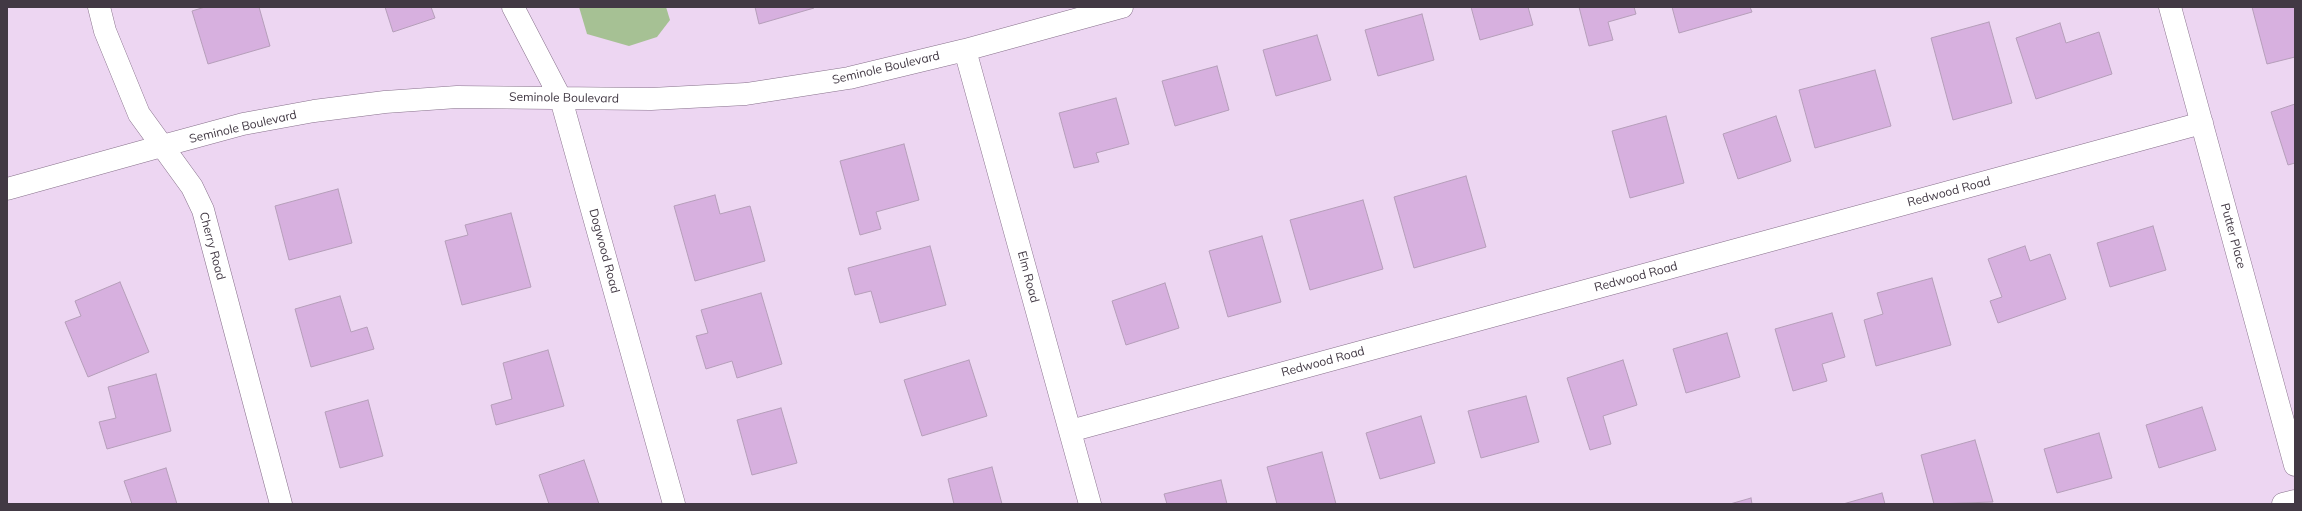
<!DOCTYPE html>
<html>
<head>
<meta charset="utf-8">
<style>
  body { margin:0 }
  #map { position:relative; width:2302px; height:511px; overflow:hidden; background:#edd6f2; font-family:Mulish,sans-serif }
  canvas { display:block }
  .frame { position:absolute; inset:0; border:8px solid #423944; pointer-events:none }
</style>
</head>
<body>
<div id="map">
<canvas width="2302" height="511"></canvas>
<div class="frame"></div>
</div>
<script>
const ctx = document.querySelector('canvas').getContext('2d');
ctx.lineJoin = 'round';
function paint(path, color) { ctx.fillStyle = color; ctx.fill(path, 'evenodd'); }
const poly = rows => new Path2D(rows.map(r => 'M' + r).join(''));
function trace(path, color, width, dash) { ctx.strokeStyle = color; ctx.lineWidth = width; ctx.lineCap = dash ? 'butt' : 'round'; ctx.setLineDash(dash || []); ctx.stroke(path); }
function label(font, color, halo, rows, align = 'center') {
  ctx.font = font + ' Mulish,sans-serif'; ctx.lineWidth = 3.5; ctx.setLineDash([]); ctx.textBaseline = 'middle'; ctx.strokeStyle = halo; ctx.fillStyle = color; for (const [text, x, y, turn = 0] of rows) {
    ctx.save(); ctx.translate(x, y); ctx.rotate((+turn || 0) * Math.PI / 180); ctx.textAlign = isNaN(turn) ? turn : align; if (halo) ctx.strokeText(text, 0, 0); ctx.fillText(text, 0, 0); ctx.restore();
  }
}
paint(poly([
  [579,7,666,7,670,20,657,37,629,46,587,34]
]), '#a6c194');
const building = poly([
  [205,7,259,7,270,46,208,64,192,11,205,7],
  [385,7,431,7,435,18,393,32,385,7],
  [755,7,814,7,814,8,759,24,755,7],
  [1471,7,1528,7,1533,25,1480,40,1471,7],
  [1579,7,1634,7,1636,14,1608,22,1613,40,1589,46,1579,7],
  [1672,7,1750,7,1752,12,1679,33,1672,7],
  [2252,7,2295,7,2295,57,2267,64,2252,7],
  [1422,14,1434,60,1378,76,1365,30,1422,14],
  [1989,22,2012,103,1953,120,1931,38,1989,22],
  [2060,23,2066,43,2099,32,2112,74,2036,99,2016,38,2060,23],
  [1317,35,1331,80,1276,96,1263,50,1317,35],
  [1217,66,1229,110,1175,126,1162,81,1217,66],
  [1875,70,1891,126,1815,148,1799,90,1875,70],
  [1116,98,1129,144,1096,153,1099,162,1074,168,1059,113,1116,98],
  [2295,104,2295,163,2288,165,2271,112,2295,104],
  [1666,116,1684,183,1630,198,1612,131,1666,116],
  [1776,116,1791,161,1738,179,1723,134,1776,116],
  [904,144,919,200,876,212,881,229,860,235,840,161,904,144],
  [1466,176,1486,247,1414,268,1394,197,1466,176],
  [338,189,352,243,289,260,275,206,338,189],
  [715,195,720,214,750,206,765,261,695,281,674,206,715,195],
  [1363,200,1383,269,1310,290,1290,220,1363,200],
  [511,213,531,287,462,305,445,241,468,235,465,225,511,213],
  [2153,226,2166,270,2110,287,2097,243,2153,226],
  [1262,236,1281,302,1228,317,1209,251,1262,236],
  [930,246,946,305,880,323,871,291,855,295,848,268,930,246],
  [2025,246,2030,261,2050,254,2066,299,1998,323,1990,301,2002,297,1988,259,2025,246],
  [1932,278,1951,345,1876,366,1864,320,1883,314,1877,293,1932,278],
  [120,282,149,352,88,377,65,322,81,316,75,301,120,282],
  [1165,283,1179,328,1126,345,1112,301,1165,283],
  [761,293,782,364,737,378,732,361,706,369,696,336,708,333,701,310,761,293],
  [340,296,351,332,367,327,374,349,311,367,295,309,340,296],
  [1832,313,1845,357,1822,364,1827,381,1793,391,1775,329,1832,313],
  [1727,333,1740,377,1686,393,1673,349,1727,333],
  [548,350,564,406,496,425,491,405,512,399,503,363,548,350],
  [969,360,987,416,922,436,904,380,969,360],
  [1623,360,1637,405,1603,416,1611,444,1590,450,1567,378,1623,360],
  [156,374,171,431,107,449,99,422,116,418,108,387,156,374],
  [1526,396,1539,442,1481,458,1468,411,1526,396],
  [368,400,383,456,340,468,325,412,368,400],
  [2202,407,2216,450,2159,468,2146,425,2202,407],
  [781,408,797,463,752,475,737,420,781,408],
  [1421,416,1435,463,1380,479,1366,433,1421,416],
  [2099,433,2112,478,2057,493,2044,449,2099,433],
  [1975,440,1993,502,1934,504,1921,455,1975,440],
  [1322,452,1336,504,1277,504,1267,467,1322,452],
  [584,460,599,504,549,504,539,475,584,460],
  [992,467,1002,504,954,504,948,479,992,467],
  [166,468,177,504,132,504,124,481,166,468],
  [1221,480,1227,504,1167,504,1164,494,1221,480],
  [1882,493,1885,504,1843,504,1882,493],
  [1751,498,1752,504,1730,504,1751,498]
]);
paint(building, '#d7b0df');
trace(building, '#b59eb9', 1);
const street = poly([
  [513,7,561,99,674,504],
  [2170,7,2295,465],
  [965,50,1090,504],
  [162,146,243,124,314,111,385,102,457,97,651,99,746,94,849,78,965,50,1122,7],
  [1070,431,2202,123],
  [2283,504,2295,501]
]);
const secondary = poly([
  [99,7,105,31,139,114,192,187,203,210,281,504],
  [7,189,162,146]
]);
trace(street, '#87718b', 23);
trace(secondary, '#87718b', 23);
trace(street, '#fff', 22);
trace(secondary, '#fff', 22);
label('12px', '#423944', '#fff', [
  ["Seminole Boulevard",886,68,-13],
  ["Seminole Boulevard",564,98,1],
  ["Seminole Boulevard",243,127,-13],
  ["Redwood Road",1949,192,-15],
  ["Putter Place",2233,236,75],
  ["Cherry Road",212,246,75],
  ["Dogwood Road",604,251,75],
  ["Elm Road",1028,277,75],
  ["Redwood Road",1636,277,-15],
  ["Redwood Road",1323,362,-15]
]);
</script>
</body>
</html>
